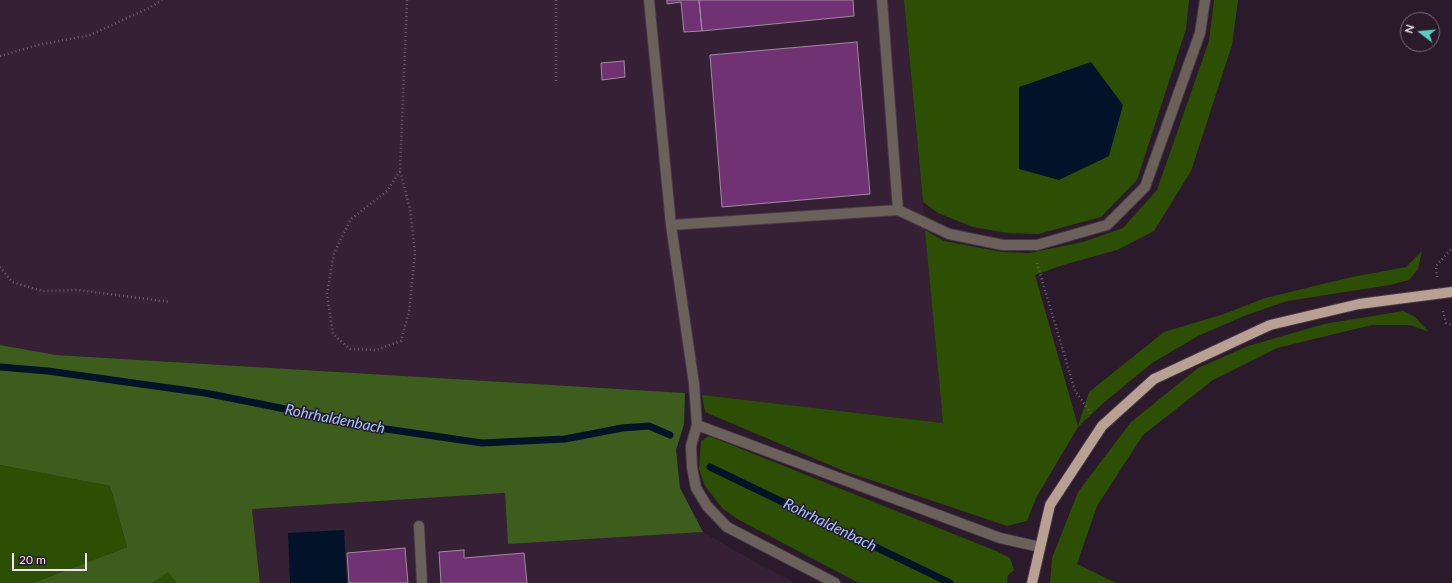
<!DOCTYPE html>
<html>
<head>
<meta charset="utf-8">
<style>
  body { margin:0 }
  #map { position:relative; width:1452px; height:583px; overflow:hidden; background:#2b1a2b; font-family:Lato,sans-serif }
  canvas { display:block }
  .north { position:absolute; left:1400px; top:12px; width:40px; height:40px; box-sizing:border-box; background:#2b1a2b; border:1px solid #7a6b7a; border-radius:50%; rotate:286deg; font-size:11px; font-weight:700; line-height:16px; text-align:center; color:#f1e5f1 }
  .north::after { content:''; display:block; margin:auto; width:14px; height:18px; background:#57cec1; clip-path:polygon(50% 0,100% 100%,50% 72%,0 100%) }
  .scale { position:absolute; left:12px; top:553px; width:75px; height:18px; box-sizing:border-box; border:2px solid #f1e5f1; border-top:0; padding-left:5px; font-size:12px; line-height:14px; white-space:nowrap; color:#f1e5f1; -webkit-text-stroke:3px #2b1a2b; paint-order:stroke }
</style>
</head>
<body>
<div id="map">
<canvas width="1452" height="583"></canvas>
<div class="north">N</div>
<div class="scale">20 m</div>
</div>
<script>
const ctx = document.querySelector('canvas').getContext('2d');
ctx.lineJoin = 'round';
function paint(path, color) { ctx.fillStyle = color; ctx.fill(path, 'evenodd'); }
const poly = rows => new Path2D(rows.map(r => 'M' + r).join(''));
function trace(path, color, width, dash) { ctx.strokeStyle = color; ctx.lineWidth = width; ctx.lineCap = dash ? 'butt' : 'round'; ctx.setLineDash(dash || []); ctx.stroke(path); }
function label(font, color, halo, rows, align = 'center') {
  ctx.font = font + ' Lato,sans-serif'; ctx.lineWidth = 3; ctx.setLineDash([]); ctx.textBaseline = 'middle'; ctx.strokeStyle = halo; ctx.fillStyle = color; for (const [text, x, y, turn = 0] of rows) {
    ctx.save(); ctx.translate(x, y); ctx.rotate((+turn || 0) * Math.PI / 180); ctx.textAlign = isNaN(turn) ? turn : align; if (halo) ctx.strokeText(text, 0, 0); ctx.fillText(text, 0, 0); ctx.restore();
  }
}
paint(poly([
  [0,0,904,0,943,423,685,393,56,355,0,345],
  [505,493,508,544,703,532,762,566,796,583,260,583,252,509]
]), '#362036');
paint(poly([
  [904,0,1189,0,1186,29,1137,180,1101,217,1038,234,1008,233,973,227,938,213,923,202],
  [1214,0,1238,0,1232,45,1191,171,1154,231,1117,250,1063,265,1035,275,1078,426,1089,392,1164,332,1224,314,1265,298,1352,277,1406,267,1422,251,1418,269,1409,280,1390,285,1287,301,1244,316,1198,336,1152,363,1101,405,1078,427,1036,498,1027,521,1007,526,844,471,705,412,702,395,943,423,925,230,944,241,1002,252,1029,253,1083,242,1123,228,1157,190,1209,41],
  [1403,311,1415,317,1429,332,1410,325,1372,325,1277,348,1213,380,1143,435,1097,506,1077,564,1116,583,1050,583,1052,558,1078,492,1131,422,1198,368,1248,346,1324,324],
  [709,436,996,551,1010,558,1014,570,1008,575,1007,583,859,583,739,520,722,508,705,486,699,469,701,441],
  [0,465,110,486,127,547,33,583,0,583],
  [168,571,177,583,152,583]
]), '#2d4f04');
paint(poly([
  [0,345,56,355,685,393,684,424,676,450,680,488,703,532,508,544,505,493,252,509,260,583,177,583,168,572,152,583,33,583,127,547,110,486,0,465]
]), '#3c5d1c');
paint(poly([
  [1091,62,1123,105,1109,156,1059,180,1019,169,1019,87],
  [344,530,347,583,290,583,288,533]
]), '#021228');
trace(poly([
  [0,367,48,371,205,393,386,429,482,443,565,439,622,428,649,426,670,435],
  [710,467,950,583]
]), '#021228', 7);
const building = poly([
  [667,0,699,0,702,31,684,32,681,2,667,4,667,0],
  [699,0,853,0,854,16,702,31,699,0],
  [857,42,870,194,722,207,710,55,857,42],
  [624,61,625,77,602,80,601,63,624,61],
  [405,548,408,583,349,583,347,553,405,548],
  [464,550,464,558,524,553,527,583,441,583,439,552,464,550]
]);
paint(building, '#713273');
trace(building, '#a08aa0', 1);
const minor = poly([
  [649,0,671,225],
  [882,0,898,210],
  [697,425,1000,538,1040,547],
  [419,526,422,583],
  [835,583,727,527,707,506,696,488,692,467,691,446,697,425,694,384,671,225,898,210,949,234,1003,245,1037,245,1107,225,1145,187,1200,33,1205,0]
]);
const major = poly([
  [1032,583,1050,505,1102,426,1154,379,1270,325,1359,304,1452,292]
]);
trace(minor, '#473647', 12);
trace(major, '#473647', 12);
trace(poly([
  [556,0,556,84],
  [0,56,38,45,90,35,151,7,162,0],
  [400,171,387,191,351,219,334,253,327,294,333,334,350,349,376,350,401,341,409,312,415,253,410,209,400,171,407,0],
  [1037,263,1075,391,1091,413],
  [0,267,12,282,42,291,78,290,170,302],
  [1437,277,1436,266,1452,248],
  [1443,311,1446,323,1452,325]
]), '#6e5f6e', 2.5, [1, 3]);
trace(minor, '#6c605a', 10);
trace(major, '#b8a092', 10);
label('italic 15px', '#99c7fe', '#2b1a2b', [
  ["Rohrhaldenbach",335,419,11],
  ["Rohrhaldenbach",830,525,26]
]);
</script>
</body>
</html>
